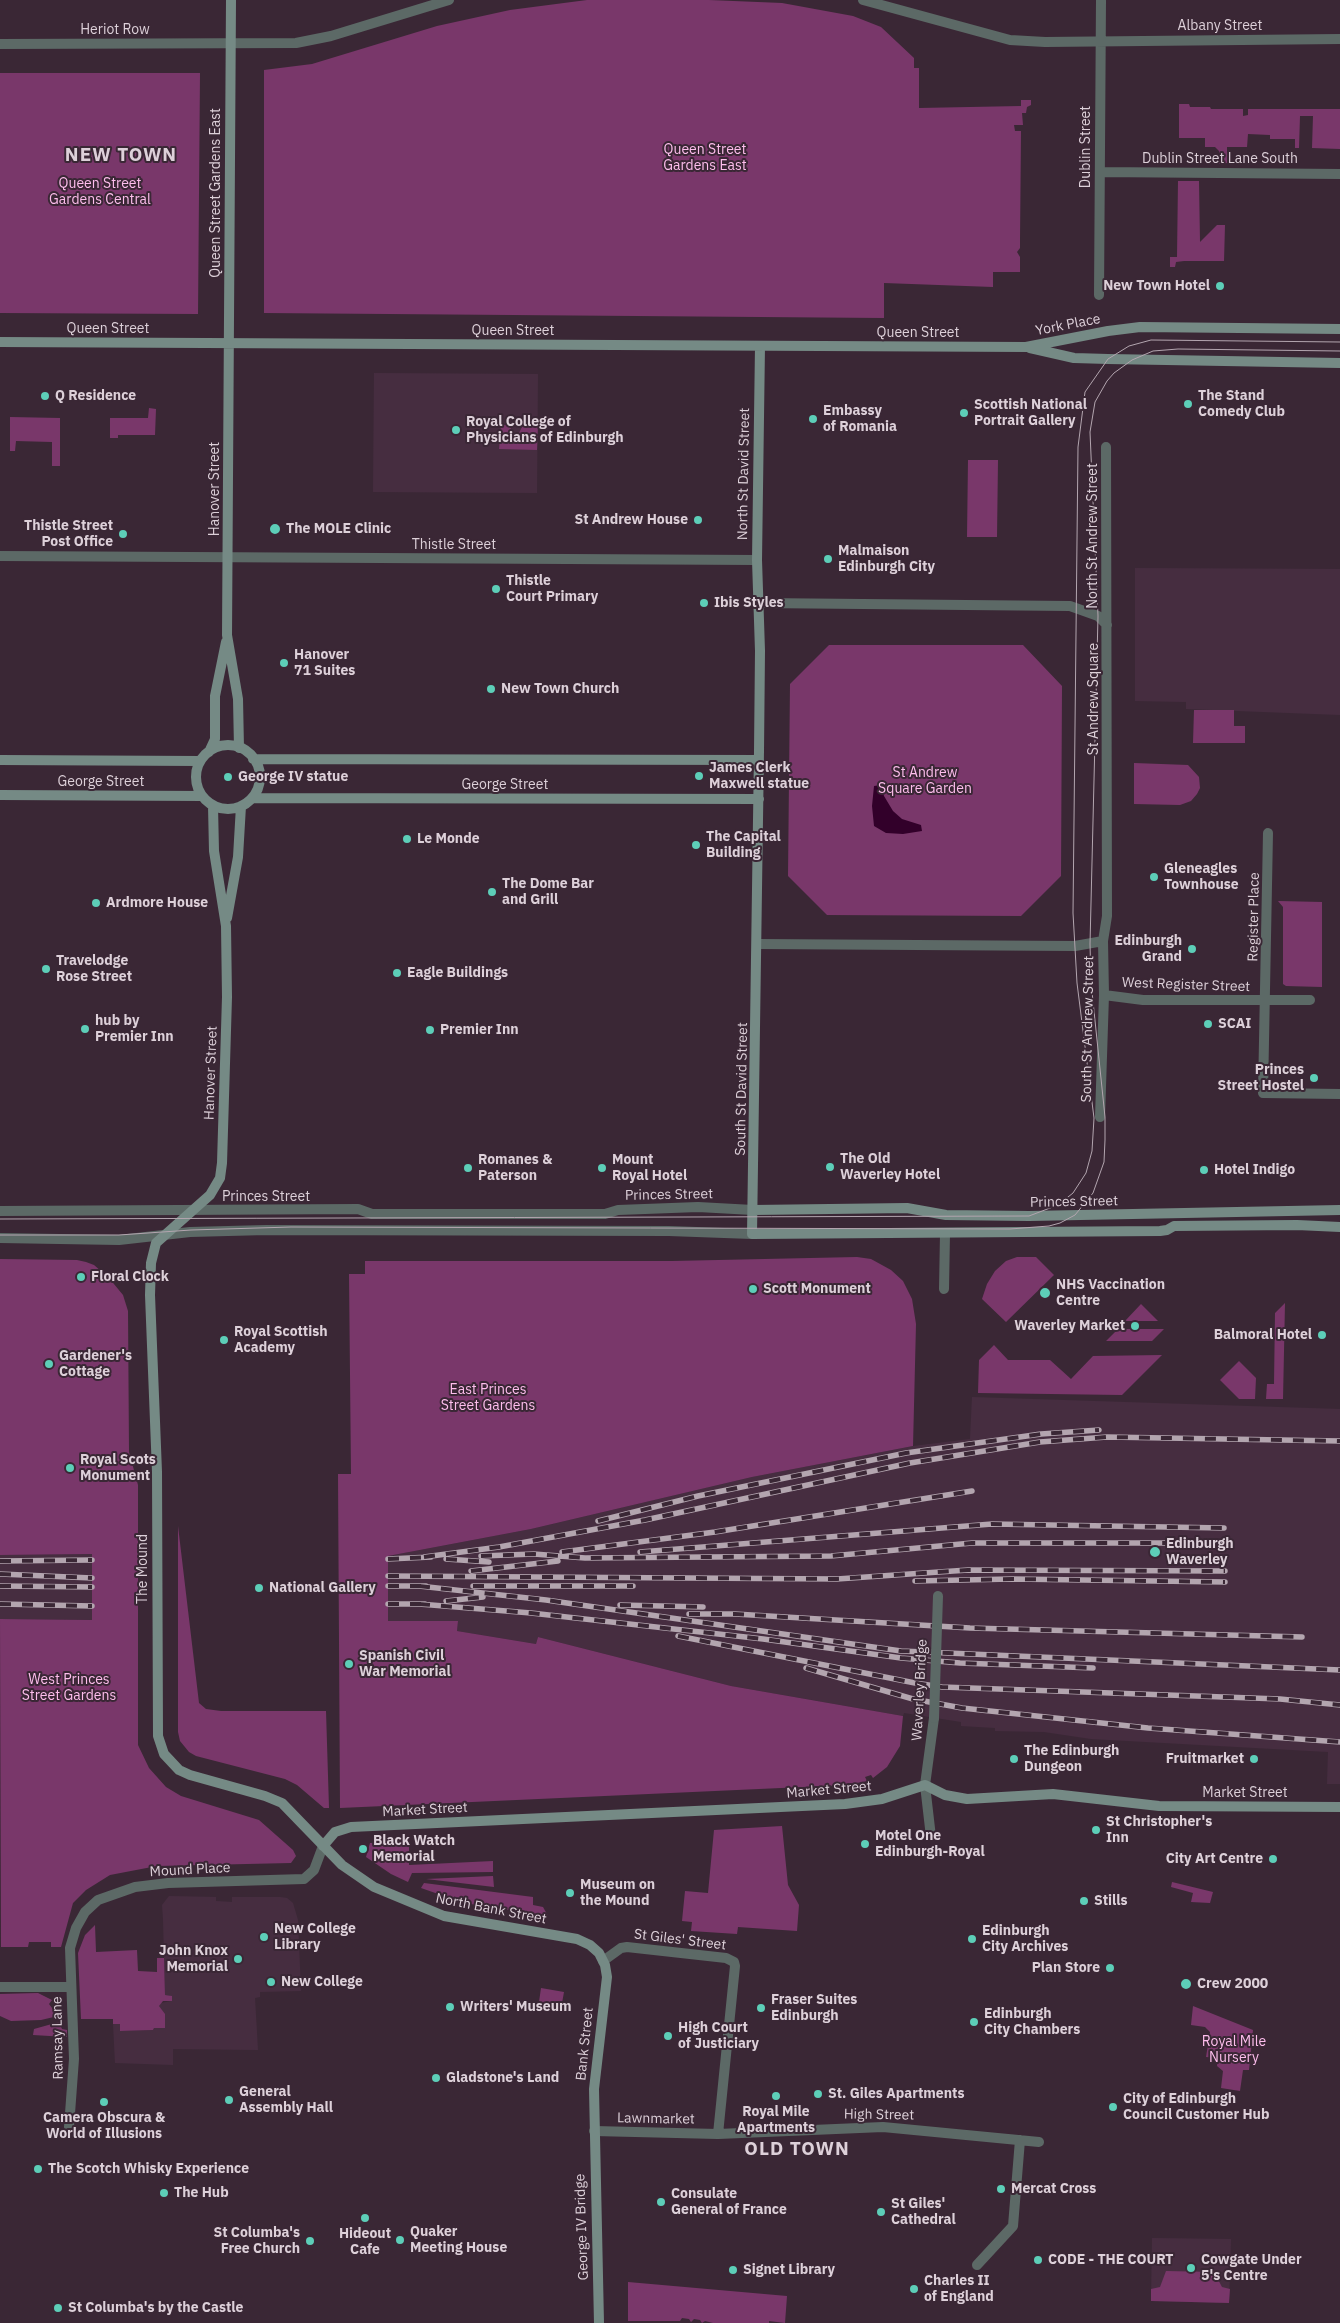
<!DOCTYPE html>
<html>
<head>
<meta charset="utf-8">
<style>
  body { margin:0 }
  canvas { display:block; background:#3a2735 }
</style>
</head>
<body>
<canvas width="1340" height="2323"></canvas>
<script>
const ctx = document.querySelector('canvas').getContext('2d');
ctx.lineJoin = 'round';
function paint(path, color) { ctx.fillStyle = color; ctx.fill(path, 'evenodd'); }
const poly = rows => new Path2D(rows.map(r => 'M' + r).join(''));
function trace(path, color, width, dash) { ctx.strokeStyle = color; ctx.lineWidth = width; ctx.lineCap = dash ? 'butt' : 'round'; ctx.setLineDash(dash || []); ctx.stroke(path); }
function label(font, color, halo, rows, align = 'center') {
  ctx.font = font + ' "IBM Plex Sans",sans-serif'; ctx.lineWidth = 4; ctx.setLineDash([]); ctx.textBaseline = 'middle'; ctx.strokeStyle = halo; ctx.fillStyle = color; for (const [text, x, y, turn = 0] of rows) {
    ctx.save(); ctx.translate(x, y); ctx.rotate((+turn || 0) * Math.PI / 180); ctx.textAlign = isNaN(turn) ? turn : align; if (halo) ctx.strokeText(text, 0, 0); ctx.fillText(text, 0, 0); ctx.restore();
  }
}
paint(poly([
  [374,373,538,374,537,493,373,492],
  [1135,568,1340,569,1340,715,1186,709,1186,702,1135,701],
  [972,1397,1340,1409,1340,1784,1327,1784,1328,1752,1091,1739,1044,1732,995,1731,995,1728,961,1726,961,1722,904,1713,903,1716,731,1686,538,1637,536,1644,457,1631,458,1621,388,1621,388,1556,531,1529,752,1477,913,1446,970,1439],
  [92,1554,93,1620,0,1619,0,1555],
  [169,1896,216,1897,216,1901,232,1902,232,1897,280,1897,287,1898,293,1903,298,1920,301,1991,260,1992,260,1997,255,1998,258,2050,173,2049,173,2065,115,2063,113,2024,120,2024,120,2031,153,2030,163,2013,159,2006,161,2003,171,2001,171,1996,165,1995,163,1919,162,1905],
  [1152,2238,1231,2239,1229,2303,1151,2301]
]), '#462d40');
paint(poly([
  [587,0,709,0,782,3,853,16,881,27,914,58,914,68,919,68,919,108,1021,106,1021,100,1031,100,1031,105,1027,107,1026,113,1022,113,1023,125,1014,125,1015,131,1021,131,1020,239,1020,248,1017,252,1020,257,1020,272,993,272,993,287,884,283,884,318,264,313,264,70,312,64,437,26,510,10],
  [0,73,200,73,198,314,0,313],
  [1179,104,1189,104,1190,107,1210,107,1211,109,1243,109,1243,116,1248,115,1248,109,1340,109,1340,149,1312,148,1313,116,1300,116,1299,148,1295,148,1295,139,1270,139,1270,135,1248,134,1247,147,1227,147,1227,163,1219,164,1219,151,1215,147,1205,147,1205,138,1179,138],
  [1178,181,1199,181,1200,242,1217,225,1225,225,1224,261,1184,261,1176,262,1175,267,1170,267,1170,257,1177,257],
  [149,408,156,409,155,435,118,435,118,438,110,438,110,418,148,418],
  [10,417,60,418,60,466,52,466,52,442,16,441,15,451,10,451],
  [501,425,509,425,513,433,519,433,523,425,538,425,537,450,499,449],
  [968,460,998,460,997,537,967,537],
  [829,645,1023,645,1062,686,1061,876,1021,916,827,915,788,876,790,684],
  [1194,710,1234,710,1234,726,1245,726,1245,743,1193,743],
  [1134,763,1188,765,1199,777,1200,788,1197,794,1191,801,1180,805,1134,804],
  [1278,901,1322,902,1322,987,1286,986,1283,984,1283,907],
  [857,1257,871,1259,891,1270,903,1281,912,1299,916,1324,913,1446,752,1477,531,1529,388,1556,388,1621,458,1621,457,1631,536,1644,538,1637,731,1686,903,1716,900,1746,887,1767,873,1778,871,1775,865,1777,867,1781,847,1785,340,1808,338,1474,351,1474,349,1274,365,1274,365,1261,672,1261],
  [1036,1257,1054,1275,1006,1322,982,1299,987,1284,995,1271,1006,1261,1017,1257],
  [0,1259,77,1260,86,1262,94,1265,109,1278,123,1295,128,1311,129,1452,138,1485,138,1745,149,1768,166,1787,181,1796,259,1820,293,1850,296,1856,291,1863,157,1866,110,1875,86,1890,73,1903,61,1947,51,1947,51,1942,29,1942,28,1947,1,1947,0,1619,92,1620,92,1554,0,1555],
  [1285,1303,1283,1399,1266,1399,1267,1384,1274,1384,1275,1313],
  [1141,1304,1158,1321,1125,1321],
  [1118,1329,1164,1329,1152,1341,1106,1341],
  [994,1345,1008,1360,1050,1360,1071,1379,1093,1356,1162,1355,1122,1395,978,1393,979,1360],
  [1239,1361,1256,1378,1255,1399,1239,1399,1220,1380],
  [178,1526,199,1703,206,1709,221,1711,326,1711,329,1808,324,1808,297,1785,285,1779,196,1756,189,1752,180,1741,178,1732],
  [782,1826,788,1885,799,1905,797,1931,738,1927,737,1934,691,1931,692,1922,682,1921,685,1891,708,1893,714,1830],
  [409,1842,409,1865,493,1861,493,1872,412,1873,408,1882,391,1874,366,1857,370,1843],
  [493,1876,494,1887,426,1879],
  [1172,1882,1213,1892,1210,1903,1191,1902,1193,1893,1171,1887],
  [424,1883,533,1897,533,1905,543,1907,548,1916,464,1903,421,1888],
  [95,1925,96,1952,137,1950,138,1971,157,1972,157,1958,164,1958,165,1995,172,1996,172,2001,163,2001,159,2006,165,2014,165,2028,154,2028,153,2030,120,2031,120,2024,113,2024,113,2019,81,2019,78,1953,85,1935],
  [541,1988,564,1992,562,2003,557,2002,555,2012,538,2009],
  [38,1993,52,2000,49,2004,58,2016,41,2020,11,2021,0,2016,0,1994],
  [1193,2006,1253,2030,1249,2070,1243,2070,1240,2091,1221,2088,1223,2071,1217,2066,1218,2058,1206,2057,1210,2032,1205,2027,1191,2025],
  [59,2022,62,2029,67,2030,67,2037,33,2035,34,2029],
  [1166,2271,1214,2272,1222,2287,1230,2289,1229,2303,1151,2301,1151,2289,1160,2287],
  [628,2282,787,2296,785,2323,769,2321,769,2323,713,2323,705,2321,702,2323,700,2320,694,2319,691,2322,689,2319,682,2318,680,2321,628,2321]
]), '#79376a');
paint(poly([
  [881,785,884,796,893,811,902,819,921,825,922,831,903,834,886,833,874,826,872,806,874,786]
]), '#32002a');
trace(poly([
  [863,0,1010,40,1045,42,1340,39],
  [0,44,296,43,331,36,449,0],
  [1100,172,1340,174],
  [1099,295,1101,0],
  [0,556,757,560],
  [759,603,1070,606,1098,616,1107,625],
  [1268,833,1263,1093,1340,1094],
  [757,944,1075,946,1103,941],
  [1104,995,1143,1000,1310,1000],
  [1100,1117,1104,995,1103,941,1107,916,1106,447],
  [0,1211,358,1209,372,1214,605,1214,618,1210,698,1207,753,1210],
  [0,1238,119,1240,190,1232,266,1230,669,1231,752,1234],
  [944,1289,945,1234],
  [931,1837,925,1785,934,1718],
  [603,1961,621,1948,627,1947,726,1958,734,1962,735,1966,718,2134],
  [0,1987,71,1987],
  [69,2127,74,2059,70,1948,76,1928,85,1912,98,1900,135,1887,168,1883,304,1879,314,1870,323,1846],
  [594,2131,718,2134,883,2127,1039,2142],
  [977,2265,1013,2226,1020,2140]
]), '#5c6966', 10);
trace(poly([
  [231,0,227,635,238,699,239,748],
  [0,342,1026,347,1108,331,1140,327,1340,329],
  [760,346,757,560,760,651,759,751,752,1234,1160,1231,1167,1230,1174,1226,1297,1225,1340,1227],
  [1030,348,1074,358,1108,359,1340,363],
  '196 777a32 32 0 1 1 64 0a32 32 0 1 1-64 0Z',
  [209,752,215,739,215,696,226,642],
  [253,759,759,760],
  [0,760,200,761],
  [0,795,202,796],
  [252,798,759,799],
  [213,806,214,851,226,926,227,997,222,1163,220,1178,210,1195,156,1243,151,1263,150,1295,157,1472,158,1736,164,1754,179,1770,190,1775,265,1796,282,1803,342,1865,374,1887,444,1916,577,1939,590,1945,599,1953,605,1965,607,1977,594,2089,599,2323],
  [227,918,238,857,241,806],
  [753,1210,907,1208,946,1215,1029,1216,1340,1210],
  [323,1846,335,1832,351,1827,845,1804,882,1799,925,1785,945,1795,967,1799,1053,1794,1159,1806,1340,1807]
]), '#758a85', 10);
trace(poly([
  [0,1219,1029,1216,1058,1205,1073,1193,1086,1173,1092,1151,1094,1118,1077,983,1073,913,1078,447,1085,392,1108,359,1129,346,1151,340,1340,342],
  [0,1235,119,1235,191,1230,291,1227,1010,1229,1049,1226,1060,1223,1075,1215,1093,1193,1104,1162,1105,1140,1105,1117,1091,982,1090,944,1098,616,1090,432,1095,402,1107,381,1114,373,1132,360,1153,351,1178,349,1340,351]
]), '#b3a5af', 1);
const rail = poly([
  [598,1521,698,1496,906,1453,1041,1434,1099,1430],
  [562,1552,715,1532,972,1491],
  [640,1552,992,1524,1224,1528],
  [481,1556,534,1554,585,1558,831,1556,972,1543,1224,1543],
  [424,1557,499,1547,645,1520,910,1463,1040,1442,1107,1437,1340,1441],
  [388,1559,431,1557],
  [446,1559,489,1562],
  [0,1561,92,1560],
  [471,1571,558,1561],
  [0,1574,92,1578],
  [388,1576,837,1579,968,1570,1225,1571],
  [915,1581,1012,1579,1225,1582],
  [0,1586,92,1587],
  [388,1586,426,1586],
  [419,1586,546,1600,901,1651,1340,1670],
  [473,1586,633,1586],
  [446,1601,483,1597],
  [0,1604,92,1606],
  [388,1604,425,1604],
  [419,1604,531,1613,763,1639,901,1658,960,1663,1093,1668],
  [620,1605,703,1607],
  [689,1614,735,1614,970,1628,1302,1637],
  [678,1636,915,1683,942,1687,1280,1699,1340,1705],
  [806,1668,913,1699,962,1708,1148,1728,1340,1742]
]);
trace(rail, '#b3a5af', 5.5);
trace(rail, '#3a2735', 4, [11]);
trace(poly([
  [934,1718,938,1596]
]), '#5c6966', 10);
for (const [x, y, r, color] of [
  [1220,286,5,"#5dceb8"],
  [45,396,5,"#5dceb8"],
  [1188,404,5,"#5dceb8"],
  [964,413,5,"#5dceb8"],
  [813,419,5,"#5dceb8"],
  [456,430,5,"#5dceb8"],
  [698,520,5,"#5dceb8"],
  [275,529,6,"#5dceb8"],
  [123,534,5,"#5dceb8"],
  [828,559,5,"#5dceb8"],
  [496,589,5,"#5dceb8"],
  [704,603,5,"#5dceb8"],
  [284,663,5,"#5dceb8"],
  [491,689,5,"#5dceb8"],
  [699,776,5,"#5dceb8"],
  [228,777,5,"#5dceb8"],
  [407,839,5,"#5dceb8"],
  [696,845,5,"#5dceb8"],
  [1154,877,5,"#5dceb8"],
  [492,892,5,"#5dceb8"],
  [96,903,5,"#5dceb8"],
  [1192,949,5,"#5dceb8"],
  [46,969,5,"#5dceb8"],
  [397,973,5,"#5dceb8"],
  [1208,1024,5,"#5dceb8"],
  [85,1029,5,"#5dceb8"],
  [430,1030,5,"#5dceb8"],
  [1314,1078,5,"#5dceb8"],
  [830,1167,5,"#5dceb8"],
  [468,1168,5,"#5dceb8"],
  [602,1168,5,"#5dceb8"],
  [1204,1170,5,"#5dceb8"],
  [81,1277,5,"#5dceb8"],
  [753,1289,5,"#5dceb8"],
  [1045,1293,6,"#5dceb8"],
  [1135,1326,5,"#5dceb8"],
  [1322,1335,5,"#5dceb8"],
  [224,1340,5,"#5dceb8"],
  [49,1364,5,"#5dceb8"],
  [70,1468,5,"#5dceb8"],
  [1155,1552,6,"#5dceb8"],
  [259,1588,5,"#5dceb8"],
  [349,1664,5,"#5dceb8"],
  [1014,1759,5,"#5dceb8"],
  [1254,1759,5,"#5dceb8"],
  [1096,1830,5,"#5dceb8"],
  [865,1844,5,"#5dceb8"],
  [363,1849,5,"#5dceb8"],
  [1273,1859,5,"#5dceb8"],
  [570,1893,5,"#5dceb8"],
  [1084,1901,5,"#5dceb8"],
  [264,1937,5,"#5dceb8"],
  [972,1939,5,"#5dceb8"],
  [238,1959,5,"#5dceb8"],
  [1110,1968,5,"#5dceb8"],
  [271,1982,5,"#5dceb8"],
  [1186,1984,6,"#5dceb8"],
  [450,2007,5,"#5dceb8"],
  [761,2008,5,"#5dceb8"],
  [974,2022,5,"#5dceb8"],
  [668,2036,5,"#5dceb8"],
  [436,2078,5,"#5dceb8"],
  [818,2094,5,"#5dceb8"],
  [776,2096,5,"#5dceb8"],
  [229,2100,5,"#5dceb8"],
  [104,2102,5,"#5dceb8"],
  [1113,2107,5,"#5dceb8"],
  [38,2169,5,"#5dceb8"],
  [1001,2189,5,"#5dceb8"],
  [164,2193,5,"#5dceb8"],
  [661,2202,5,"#5dceb8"],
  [881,2212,5,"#5dceb8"],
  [365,2218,5,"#5dceb8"],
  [400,2240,5,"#5dceb8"],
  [310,2241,5,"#5dceb8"],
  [1038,2260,5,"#5dceb8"],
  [1191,2268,5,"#5dceb8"],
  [733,2270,5,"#5dceb8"],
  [914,2289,5,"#5dceb8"],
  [58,2308,5,"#5dceb8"]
]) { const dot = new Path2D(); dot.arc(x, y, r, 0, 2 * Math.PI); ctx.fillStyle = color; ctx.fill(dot); trace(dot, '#3a2735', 2); }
label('14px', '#ddd0d9', '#3a2735', [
  ["Albany Street",1220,26],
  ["Heriot Row",115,30],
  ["Dublin Street",1086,147,-90],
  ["Dublin Street Lane South",1220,159],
  ["Queen Street Gardens East",216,193,-90],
  ["York Place",1068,325,-11],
  ["Queen Street",108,329],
  ["Queen Street",513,331],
  ["Queen Street",918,333],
  ["North St David Street",744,474,-89],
  ["Hanover Street",215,489,-90],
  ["North St Andrew Street",1093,536,-90],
  ["Thistle Street",454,545],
  ["St Andrew Square",1094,699,-90],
  ["George Street",101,782],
  ["George Street",505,785],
  ["Register Place",1254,917,-89],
  ["West Register Street",1186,985,2],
  ["South St Andrew Street",1088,1029,-89],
  ["Hanover Street",211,1073,-88],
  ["South St David Street",742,1089,-89],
  ["Princes Street",669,1195,-1],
  ["Princes Street",266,1197],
  ["Princes Street",1074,1202,-1],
  ["The Mound",143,1569,-90],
  ["Waverley Bridge",920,1690,-87],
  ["Market Street",829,1790,-5],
  ["Market Street",1245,1793],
  ["Market Street",425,1810,-3],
  ["Mound Place",190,1870,-3],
  ["North Bank Street",491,1909,11],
  ["St Giles' Street",680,1940,7],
  ["Ramsay Lane",58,2038,-91],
  ["Bank Street",585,2044,-84],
  ["High Street",879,2115,1],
  ["Lawnmarket",656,2119,1],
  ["George IV Bridge",582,2227,-92]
]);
label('14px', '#febeed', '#3a2735', [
  ["Queen Street",705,150],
  ["Gardens East",705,166],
  ["Queen Street",100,184],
  ["Gardens Central",100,200],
  ["St Andrew",925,773],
  ["Square Garden",925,789],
  ["East Princes",488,1390],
  ["Street Gardens",488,1406],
  ["West Princes",69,1680],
  ["Street Gardens",69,1696],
  ["Royal Mile",1234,2042],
  ["Nursery",1234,2058]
]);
label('bold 14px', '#ddd0d9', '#3a2735', [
  ["New Town Hotel",1210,286,"right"],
  ["Q Residence",55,396],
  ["The Stand",1198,396],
  ["Comedy Club",1198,412],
  ["Scottish National",974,405],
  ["Portrait Gallery",974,421],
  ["Embassy",823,411],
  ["of Romania",823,427],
  ["Royal College of",466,422],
  ["Physicians of Edinburgh",466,438],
  ["St Andrew House",688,520,"right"],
  ["Thistle Street",113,526,"right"],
  ["Post Office",113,542,"right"],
  ["The MOLE Clinic",286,529],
  ["Malmaison",838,551],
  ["Edinburgh City",838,567],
  ["Thistle",506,581],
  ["Court Primary",506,597],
  ["Ibis Styles",714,603],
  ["Hanover",294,655],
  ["71 Suites",294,671],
  ["New Town Church",501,689],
  ["James Clerk",709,768],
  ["Maxwell statue",709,784],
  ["George IV statue",238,777],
  ["The Capital",706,837],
  ["Building",706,853],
  ["Le Monde",417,839],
  ["Gleneagles",1164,869],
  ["Townhouse",1164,885],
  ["The Dome Bar",502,884],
  ["and Grill",502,900],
  ["Ardmore House",106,903],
  ["Edinburgh",1182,941,"right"],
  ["Grand",1182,957,"right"],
  ["Travelodge",56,961],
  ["Rose Street",56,977],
  ["Eagle Buildings",407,973],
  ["hub by",95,1021],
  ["Premier Inn",95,1037],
  ["SCAI",1218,1024],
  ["Premier Inn",440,1030],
  ["Princes",1304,1070,"right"],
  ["Street Hostel",1304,1086,"right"],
  ["The Old",840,1159],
  ["Waverley Hotel",840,1175],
  ["Romanes &",478,1160],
  ["Paterson",478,1176],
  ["Mount",612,1160],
  ["Royal Hotel",612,1176],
  ["Hotel Indigo",1214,1170],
  ["Floral Clock",91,1277],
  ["NHS Vaccination",1056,1285],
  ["Centre",1056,1301],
  ["Scott Monument",763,1289],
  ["Waverley Market",1125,1326,"right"],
  ["Royal Scottish",234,1332],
  ["Academy",234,1348],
  ["Balmoral Hotel",1312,1335,"right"],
  ["Gardener's",59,1356],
  ["Cottage",59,1372],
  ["Royal Scots",80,1460],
  ["Monument",80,1476],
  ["Edinburgh",1166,1544],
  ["Waverley",1166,1560],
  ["National Gallery",269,1588],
  ["Spanish Civil",359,1656],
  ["War Memorial",359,1672],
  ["The Edinburgh",1024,1751],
  ["Dungeon",1024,1767],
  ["Fruitmarket",1244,1759,"right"],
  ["St Christopher's",1106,1822],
  ["Inn",1106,1838],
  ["Motel One",875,1836],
  ["Edinburgh-Royal",875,1852],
  ["Black Watch",373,1841],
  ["Memorial",373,1857],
  ["City Art Centre",1263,1859,"right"],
  ["Museum on",580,1885],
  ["the Mound",580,1901],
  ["Stills",1094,1901],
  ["New College",274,1929],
  ["Library",274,1945],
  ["Edinburgh",982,1931],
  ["City Archives",982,1947],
  ["John Knox",228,1951,"right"],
  ["Memorial",228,1967,"right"],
  ["Plan Store",1100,1968,"right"],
  ["New College",281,1982],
  ["Crew 2000",1197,1984],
  ["Fraser Suites",771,2000],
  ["Edinburgh",771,2016],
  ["Writers' Museum",460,2007],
  ["Edinburgh",984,2014],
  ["City Chambers",984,2030],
  ["High Court",678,2028],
  ["of Justiciary",678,2044],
  ["Gladstone's Land",446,2078],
  ["General",239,2092],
  ["Assembly Hall",239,2108],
  ["St. Giles Apartments",828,2094],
  ["City of Edinburgh",1123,2099],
  ["Council Customer Hub",1123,2115],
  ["Royal Mile",776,2112,"center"],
  ["Apartments",776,2128,"center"],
  ["Camera Obscura &",104,2118,"center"],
  ["World of Illusions",104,2134,"center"],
  ["The Scotch Whisky Experience",48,2169],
  ["Mercat Cross",1011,2189],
  ["The Hub",174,2193],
  ["Consulate",671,2194],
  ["General of France",671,2210],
  ["St Giles'",891,2204],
  ["Cathedral",891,2220],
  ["Quaker",410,2232],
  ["Meeting House",410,2248],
  ["St Columba's",300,2233,"right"],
  ["Free Church",300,2249,"right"],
  ["Hideout",365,2234,"center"],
  ["Cafe",365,2250,"center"],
  ["CODE - THE COURT",1048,2260],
  ["Cowgate Under",1201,2260],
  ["5's Centre",1201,2276],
  ["Signet Library",743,2270],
  ["Charles II",924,2281],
  ["of England",924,2297],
  ["St Columba's by the Castle",68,2308]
], 'left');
ctx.letterSpacing = '1px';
label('bold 19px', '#ddd0d9', '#3a2735', [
  ["NEW TOWN",121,156],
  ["OLD TOWN",797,2150]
]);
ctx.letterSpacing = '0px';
</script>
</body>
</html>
